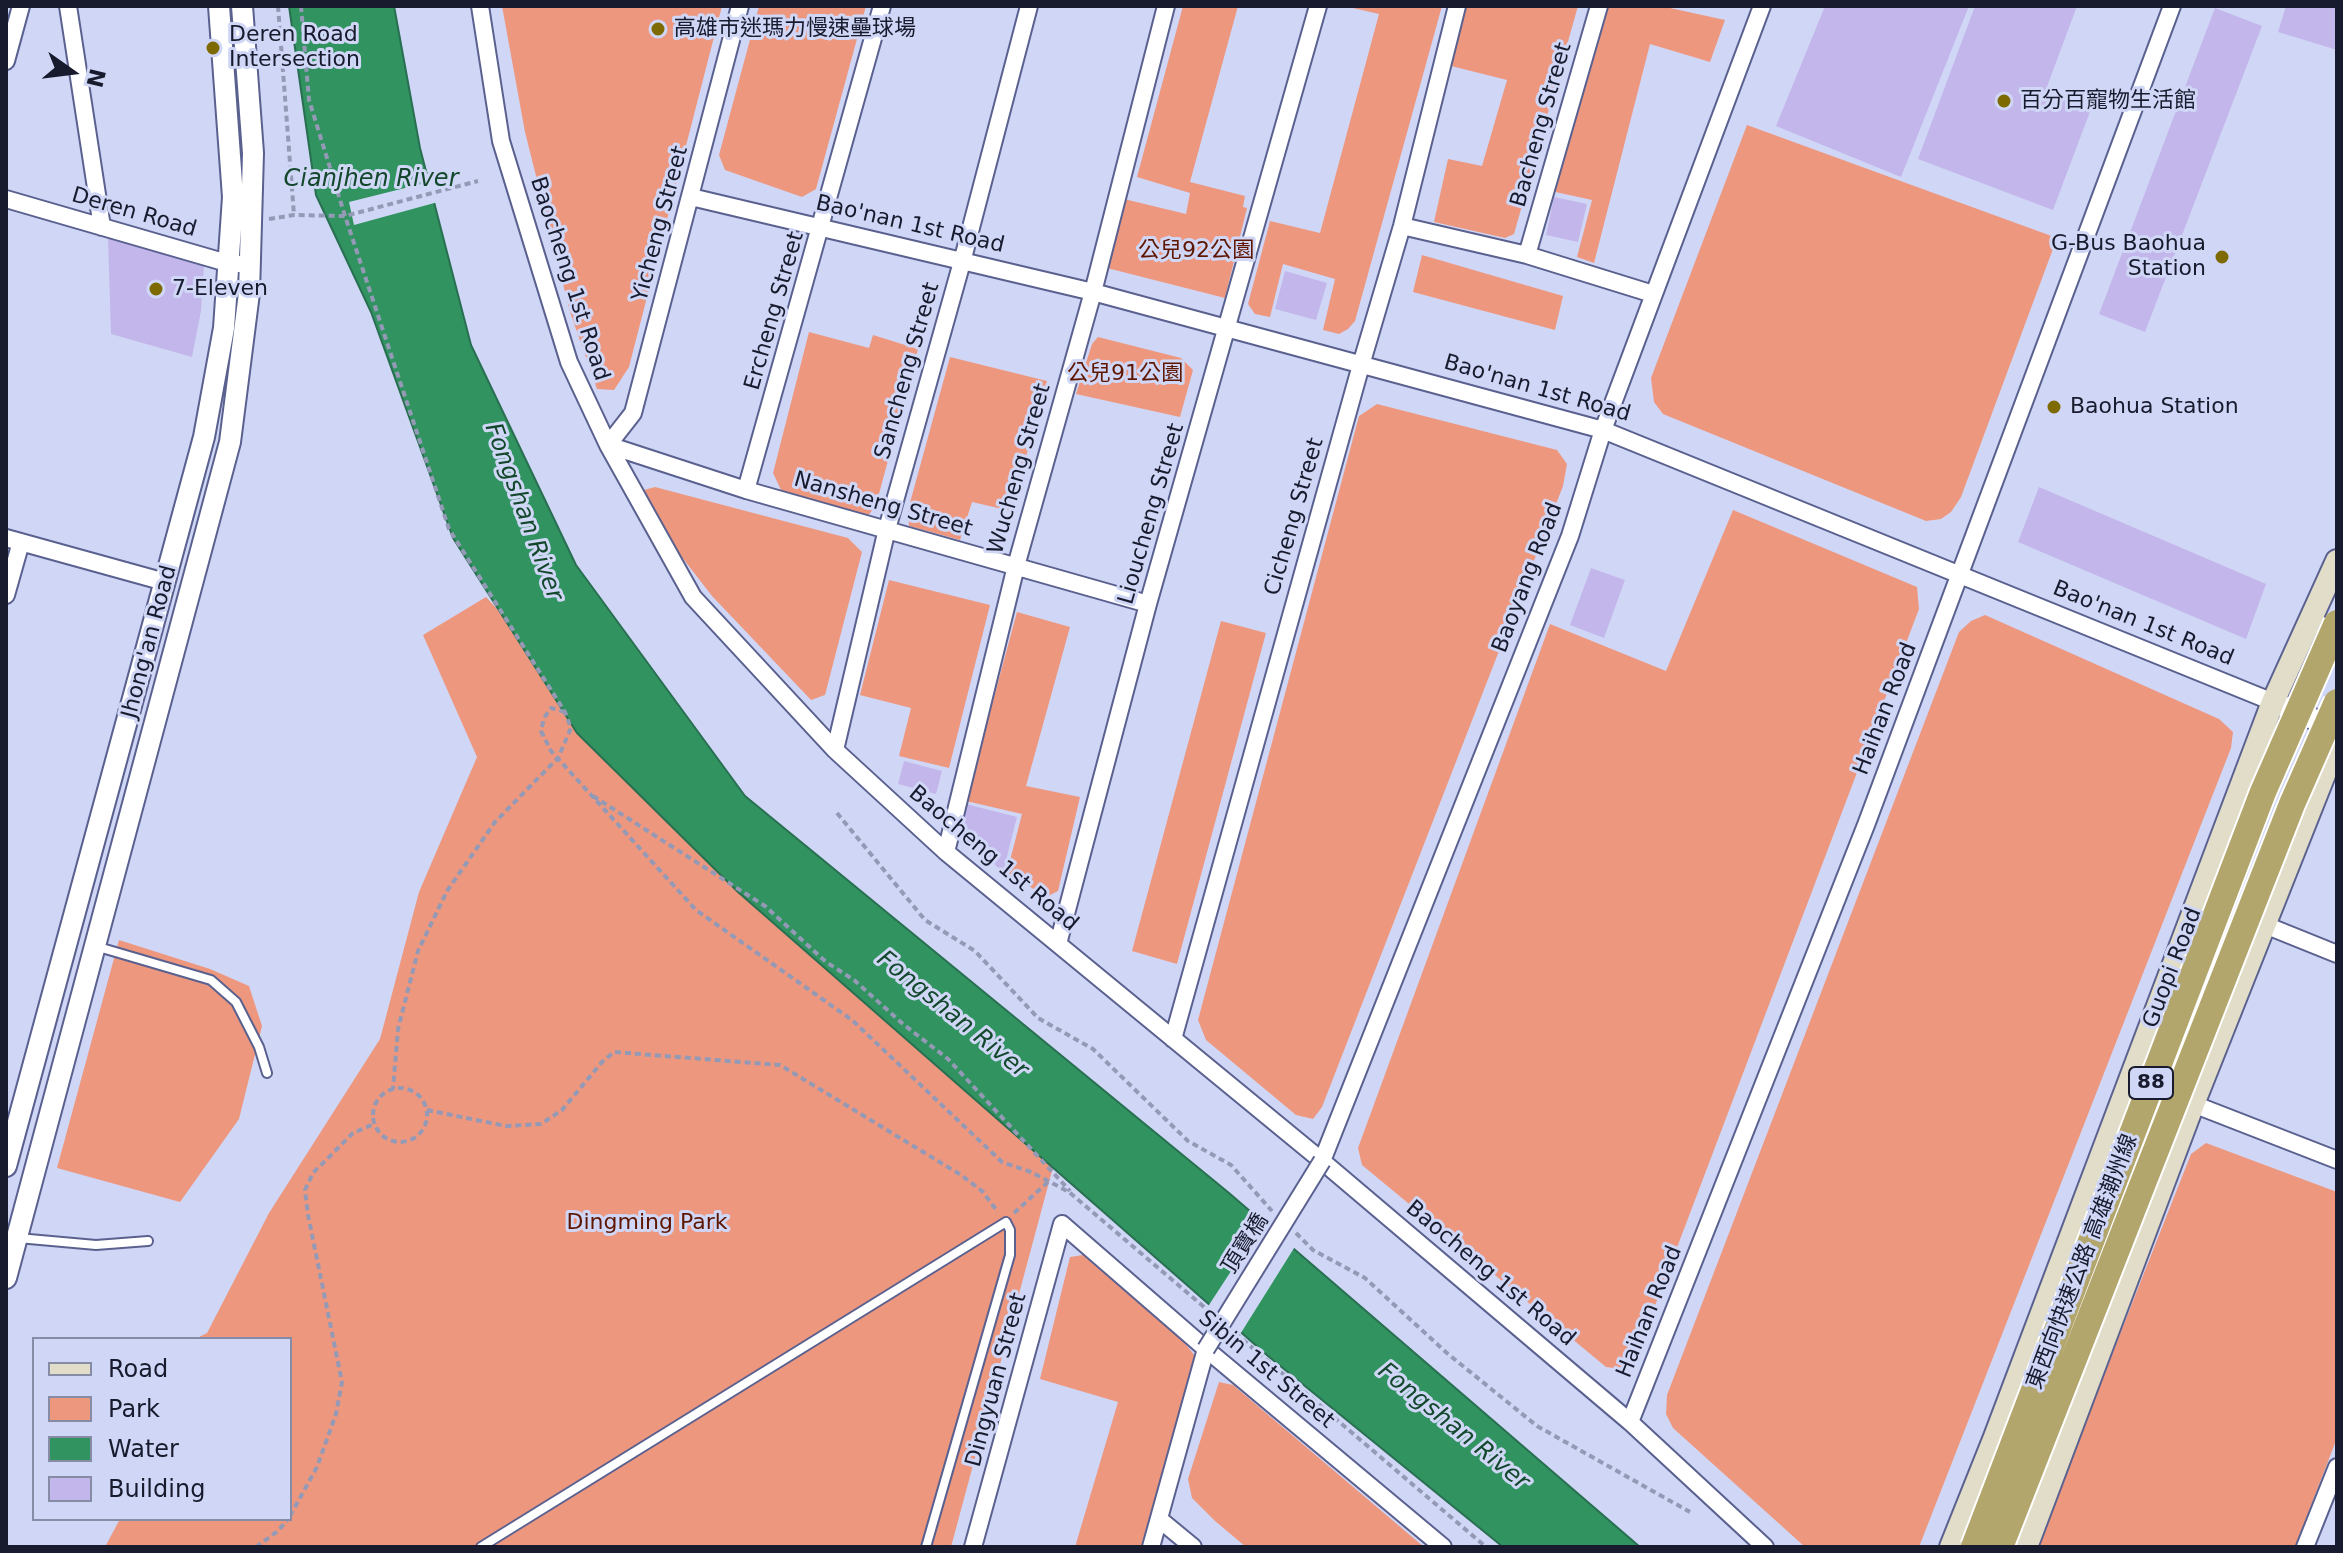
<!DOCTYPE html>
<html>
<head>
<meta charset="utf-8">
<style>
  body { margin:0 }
  #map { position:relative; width:2343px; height:1553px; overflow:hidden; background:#d0d7f6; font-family:"DejaVu Sans",sans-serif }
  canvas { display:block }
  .frame { position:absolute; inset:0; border:8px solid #181b2e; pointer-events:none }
  .legend { position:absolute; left:32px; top:1337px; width:260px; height:184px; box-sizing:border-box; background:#d0d7f6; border:2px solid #868ca6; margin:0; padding:10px 14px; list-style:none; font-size:24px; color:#181b2e }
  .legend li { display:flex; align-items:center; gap:16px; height:40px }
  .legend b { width:40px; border:2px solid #868ca6 }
  .north { position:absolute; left:32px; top:32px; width:80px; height:80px; -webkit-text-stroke:6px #d0d7f6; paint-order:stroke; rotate:104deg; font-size:22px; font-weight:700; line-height:32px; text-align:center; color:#181b2e }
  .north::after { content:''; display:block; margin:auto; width:28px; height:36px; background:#181b2e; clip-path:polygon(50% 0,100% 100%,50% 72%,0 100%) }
</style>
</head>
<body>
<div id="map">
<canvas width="2343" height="1553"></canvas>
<div class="frame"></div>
<ul class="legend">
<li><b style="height:10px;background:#e2ddc8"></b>Road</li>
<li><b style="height:22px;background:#ed977f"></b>Park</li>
<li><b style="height:22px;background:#309360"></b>Water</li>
<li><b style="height:22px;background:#c3b6ea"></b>Building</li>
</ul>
<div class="north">N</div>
</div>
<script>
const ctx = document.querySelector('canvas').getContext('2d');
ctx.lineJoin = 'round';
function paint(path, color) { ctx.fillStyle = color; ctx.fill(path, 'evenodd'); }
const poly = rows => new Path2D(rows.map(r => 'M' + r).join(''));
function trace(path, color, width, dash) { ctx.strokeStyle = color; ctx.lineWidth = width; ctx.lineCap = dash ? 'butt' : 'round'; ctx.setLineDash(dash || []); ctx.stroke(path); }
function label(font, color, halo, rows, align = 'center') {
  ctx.font = font + ' "DejaVu Sans","Noto Sans TC",sans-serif'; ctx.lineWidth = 6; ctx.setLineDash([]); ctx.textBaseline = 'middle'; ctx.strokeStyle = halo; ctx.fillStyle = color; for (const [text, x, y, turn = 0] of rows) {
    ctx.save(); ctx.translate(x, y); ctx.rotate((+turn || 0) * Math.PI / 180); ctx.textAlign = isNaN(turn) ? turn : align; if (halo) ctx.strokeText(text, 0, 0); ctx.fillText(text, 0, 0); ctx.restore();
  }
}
paint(poly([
  [502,6,722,6,629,367,614,390,597,389,570,312,525,132],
  [759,6,866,6,816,189,802,197,725,170,719,155],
  [1183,6,1238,6,1190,182,1245,196,1243,207,1247,208,1225,298,1107,268,1124,199,1186,214,1190,193,1137,177],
  [1344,6,1442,6,1355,321,1348,329,1339,334,1323,330,1335,279,1283,264,1270,317,1255,314,1248,304,1270,221,1320,233,1379,14],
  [1466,6,1578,6,1514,234,1505,238,1434,222,1448,159,1482,166,1507,80,1451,66],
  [1601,6,1661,6,1725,20,1710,62,1650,44,1594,263,1577,257,1592,200,1551,191],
  [1747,125,2057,238,1961,497,1951,512,1941,519,1926,521,1663,414,1654,402,1651,378],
  [1422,255,1563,296,1555,330,1413,292],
  [809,332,869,348,873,335,918,349,876,505,868,516,781,490,773,473],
  [1098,337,1181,358,1193,370,1180,417,1076,394,1092,344],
  [950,357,1047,381,1011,511,972,502,960,540,909,526,908,510],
  [1377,404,1557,450,1567,464,1563,486,1322,1107,1313,1119,1296,1115,1206,1040,1198,1020,1359,416],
  [655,487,848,538,862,552,825,695,811,700,712,596,657,525,644,500,644,490],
  [1733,510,1917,587,1919,609,1637,1353,1621,1369,1606,1367,1362,1165,1358,1148,1550,624,1666,671],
  [889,580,990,605,949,768,899,756,911,708,860,695],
  [486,597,774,907,1059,1145,951,1547,105,1547,120,1519,290,1519,290,1339,195,1339,207,1333,269,1213,380,1039,419,892,477,757,423,635],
  [1017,612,1070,627,1026,786,1080,797,1058,891,1046,897,1007,872,1022,814,966,801],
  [1985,615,2219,719,2233,732,2231,748,1919,1547,1805,1547,1673,1428,1666,1414,1667,1395,1959,632,1971,621],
  [1221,621,1266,633,1177,964,1132,951],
  [119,940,210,969,249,986,262,1026,239,1119,180,1202,57,1168],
  [2206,1143,2337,1192,2337,1438,2295,1547,2036,1547,2191,1154],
  [1083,1255,1183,1341,1196,1357,1141,1547,1075,1547,1118,1402,1040,1379,1070,1257],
  [1219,1382,1233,1385,1424,1547,1246,1547,1215,1521,1192,1498,1188,1479]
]), '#ed977f');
const water = poly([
  [289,6,394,6,420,148,471,345,576,565,745,796,1229,1193,1640,1547,1503,1547,1268,1356,738,892,577,733,453,538,371,312,316,195,289,6]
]);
paint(water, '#309360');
trace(water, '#296f51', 2);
paint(poly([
  [433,181,438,202,354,225,349,202],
  [1265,1219,1296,1245,1239,1336,1207,1308]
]), '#d0d7f6');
paint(poly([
  [1825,6,1969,6,1901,177,1776,126],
  [1975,6,2077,6,2045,92,2091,109,2053,210,1918,159],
  [2286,6,2337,6,2337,50,2278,32],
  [2215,8,2262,26,2145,332,2099,314],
  [1554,197,1587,204,1578,242,1546,235],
  [108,238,204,266,201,311,192,357,111,334],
  [1285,271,1327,283,1316,320,1275,309],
  [2039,487,2266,584,2246,639,2018,542],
  [1591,568,1625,580,1604,638,1570,625],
  [904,761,942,771,936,794,898,784],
  [966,804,1017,817,1003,872,964,837,960,819]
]), '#c3b6ea');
const service = poly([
  [95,946,211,980,236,1002,259,1047,267,1073],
  [18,1238,96,1245,148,1241],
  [481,1547,1006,1222,1010,1230,1010,1255,926,1547]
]);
const minor = poly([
  [68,6,102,227],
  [480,6,501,141,569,362,608,445,693,597,835,750,946,852,1322,1161,1630,1422,1765,1547],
  [740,6,633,413,608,445,746,490,1148,604],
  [6,61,21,6],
  [691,197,1093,292,1603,430,2273,702],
  [6,199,227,263,240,264],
  [1402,226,1527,255,1653,294],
  [1527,255,1599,6],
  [746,490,882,6],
  [6,538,165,582],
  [6,595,21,542],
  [835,750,887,529,962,262,1029,6],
  [946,852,1016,566,1093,292,1166,6],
  [2265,925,2337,954],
  [1058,944,1148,604,1318,6],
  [1173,1039,1361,365,1402,226,1457,6],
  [2193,1104,2337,1160],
  [1322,1161,1570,536,1603,430,1762,6],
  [1630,1422,1866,825,2172,6],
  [1159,1519,1193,1547],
  [973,1547,1062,1224,1206,1349,1443,1547],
  [1151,1547,1206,1349],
  [2305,1547,2337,1467]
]);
const tertiary = poly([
  [2273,702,2337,729],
  [6,1166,204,437,224,328,233,197,219,6],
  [6,1278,230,442,249,293,253,153,242,6]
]);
const secondary = poly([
  [1951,1547,1995,1437,2273,702,2337,561],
  [2026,1547,2193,1104,2337,742]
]);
trace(service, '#5a618f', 12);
trace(minor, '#5a618f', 20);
trace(tertiary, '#5a618f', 24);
trace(secondary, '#5a618f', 26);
trace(poly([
  [278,6,294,215],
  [301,6,309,100,345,216,449,529,565,712,571,728,558,758,495,822,447,891,418,951,398,1029,393,1089],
  [269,219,294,215,345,216,478,181],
  [565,712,551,708,544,718,541,731,551,751,696,910,852,1020,1002,1162,1031,1172,1069,1192,1210,1312],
  [593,796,765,906,826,962,854,980,903,1024,948,1059,1070,1191],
  [837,813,925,920,975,951,1038,1018,1093,1049,1188,1141,1231,1165,1272,1211],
  '373 1115a27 27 0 1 1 54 0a27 27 0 1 1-54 0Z',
  [427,1110,506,1126,541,1124,562,1110,602,1062,614,1052,780,1065,961,1175,982,1191,998,1212],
  [1014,1213,1049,1181],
  [1296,1233,1313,1250,1365,1278,1448,1354,1537,1426,1690,1512],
  [1235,1333,1486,1547],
  [290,1516,317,1467,336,1414,342,1382,308,1215,305,1190,313,1173,353,1133,374,1124],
  [256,1547,278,1531,288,1519]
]), '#949ab5', 4, [6, 4]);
trace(service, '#fff', 8);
trace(minor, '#fff', 16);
trace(tertiary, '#fff', 20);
trace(secondary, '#e2ddc8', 22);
const minorBridge = poly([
  [1206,1349,1322,1161]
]);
const trunkBridge = poly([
  [1974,1547,2263,792,2337,623],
  [2000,1547,2292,804,2337,702]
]);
trace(minorBridge, '#5a618f', 20, []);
trace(trunkBridge, '#fff', 30, []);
trace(minorBridge, '#fff', 16);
trace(trunkBridge, '#b3a66c', 26);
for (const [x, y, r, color] of [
  [658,29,8,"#7d6a01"],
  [213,48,8,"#7d6a01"],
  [2004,101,8,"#7d6a01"],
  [2222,257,8,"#7d6a01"],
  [156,289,8,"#7d6a01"],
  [2054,407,8,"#7d6a01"]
]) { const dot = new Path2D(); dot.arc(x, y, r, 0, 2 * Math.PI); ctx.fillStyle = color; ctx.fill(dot); trace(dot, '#d0d7f6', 3); }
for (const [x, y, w] of [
  [2151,1083,44]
]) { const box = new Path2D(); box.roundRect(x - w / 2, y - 16, w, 32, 6); ctx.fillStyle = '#d0d7f6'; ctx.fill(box); trace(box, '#181b2e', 2); }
label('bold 20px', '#181b2e', null, [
  ["88",2151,1083]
]);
label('22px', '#181b2e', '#d0d7f6', [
  ["高雄市迷瑪力慢速壘球場",674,29],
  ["Deren Road",229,35],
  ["Intersection",229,60],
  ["百分百寵物生活館",2020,101],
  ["G-Bus Baohua",2206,244,"right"],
  ["Station",2206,269,"right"],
  ["7-Eleven",172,289],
  ["Baohua Station",2070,407]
], 'left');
label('22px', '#181b2e', '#d0d7f6', [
  ["Bacheng Street",1542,125,-74],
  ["Deren Road",134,213,16],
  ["Yicheng Street",661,224,-75],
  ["Bao'nan 1st Road",910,225,13],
  ["Baocheng 1st Road",569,279,72],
  ["Ercheng Street",775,311,-74],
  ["Sancheng Street",908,371,-74],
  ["Bao'nan 1st Road",1537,389,16],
  ["Wucheng Street",1020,469,-74],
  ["Nansheng Street",883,505,16],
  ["Lioucheng Street",1152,514,-74],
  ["Cicheng Street",1295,517,-74],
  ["Baoyang Road",1528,578,-69],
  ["Bao'nan 1st Road",2143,624,22],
  ["Jhong'an Road",150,642,-75],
  ["Haihan Road",1886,709,-69],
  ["Baocheng 1st Road",993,859,40],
  ["Guopi Road",2173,968,-69],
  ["頂寶橋",1246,1244,-58],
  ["東西向快速公路 高雄潮州線",2083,1262,-69],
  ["Baocheng 1st Road",1490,1274,40],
  ["Haihan Road",1650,1312,-68],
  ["Sibin 1st Street",1266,1370,40],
  ["Dingyuan Street",997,1380,-75]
]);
label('22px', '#5e1600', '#d0d7f6', [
  ["公兒92公園",1196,251],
  ["公兒91公園",1125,374],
  ["Dingming Park",647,1223]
]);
label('italic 24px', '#14482d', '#d0d7f6', [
  ["Cianjhen River",371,180],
  ["Fongshan River",523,512,70],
  ["Fongshan River",952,1015,39],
  ["Fongshan River",1453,1427,39]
]);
</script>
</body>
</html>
